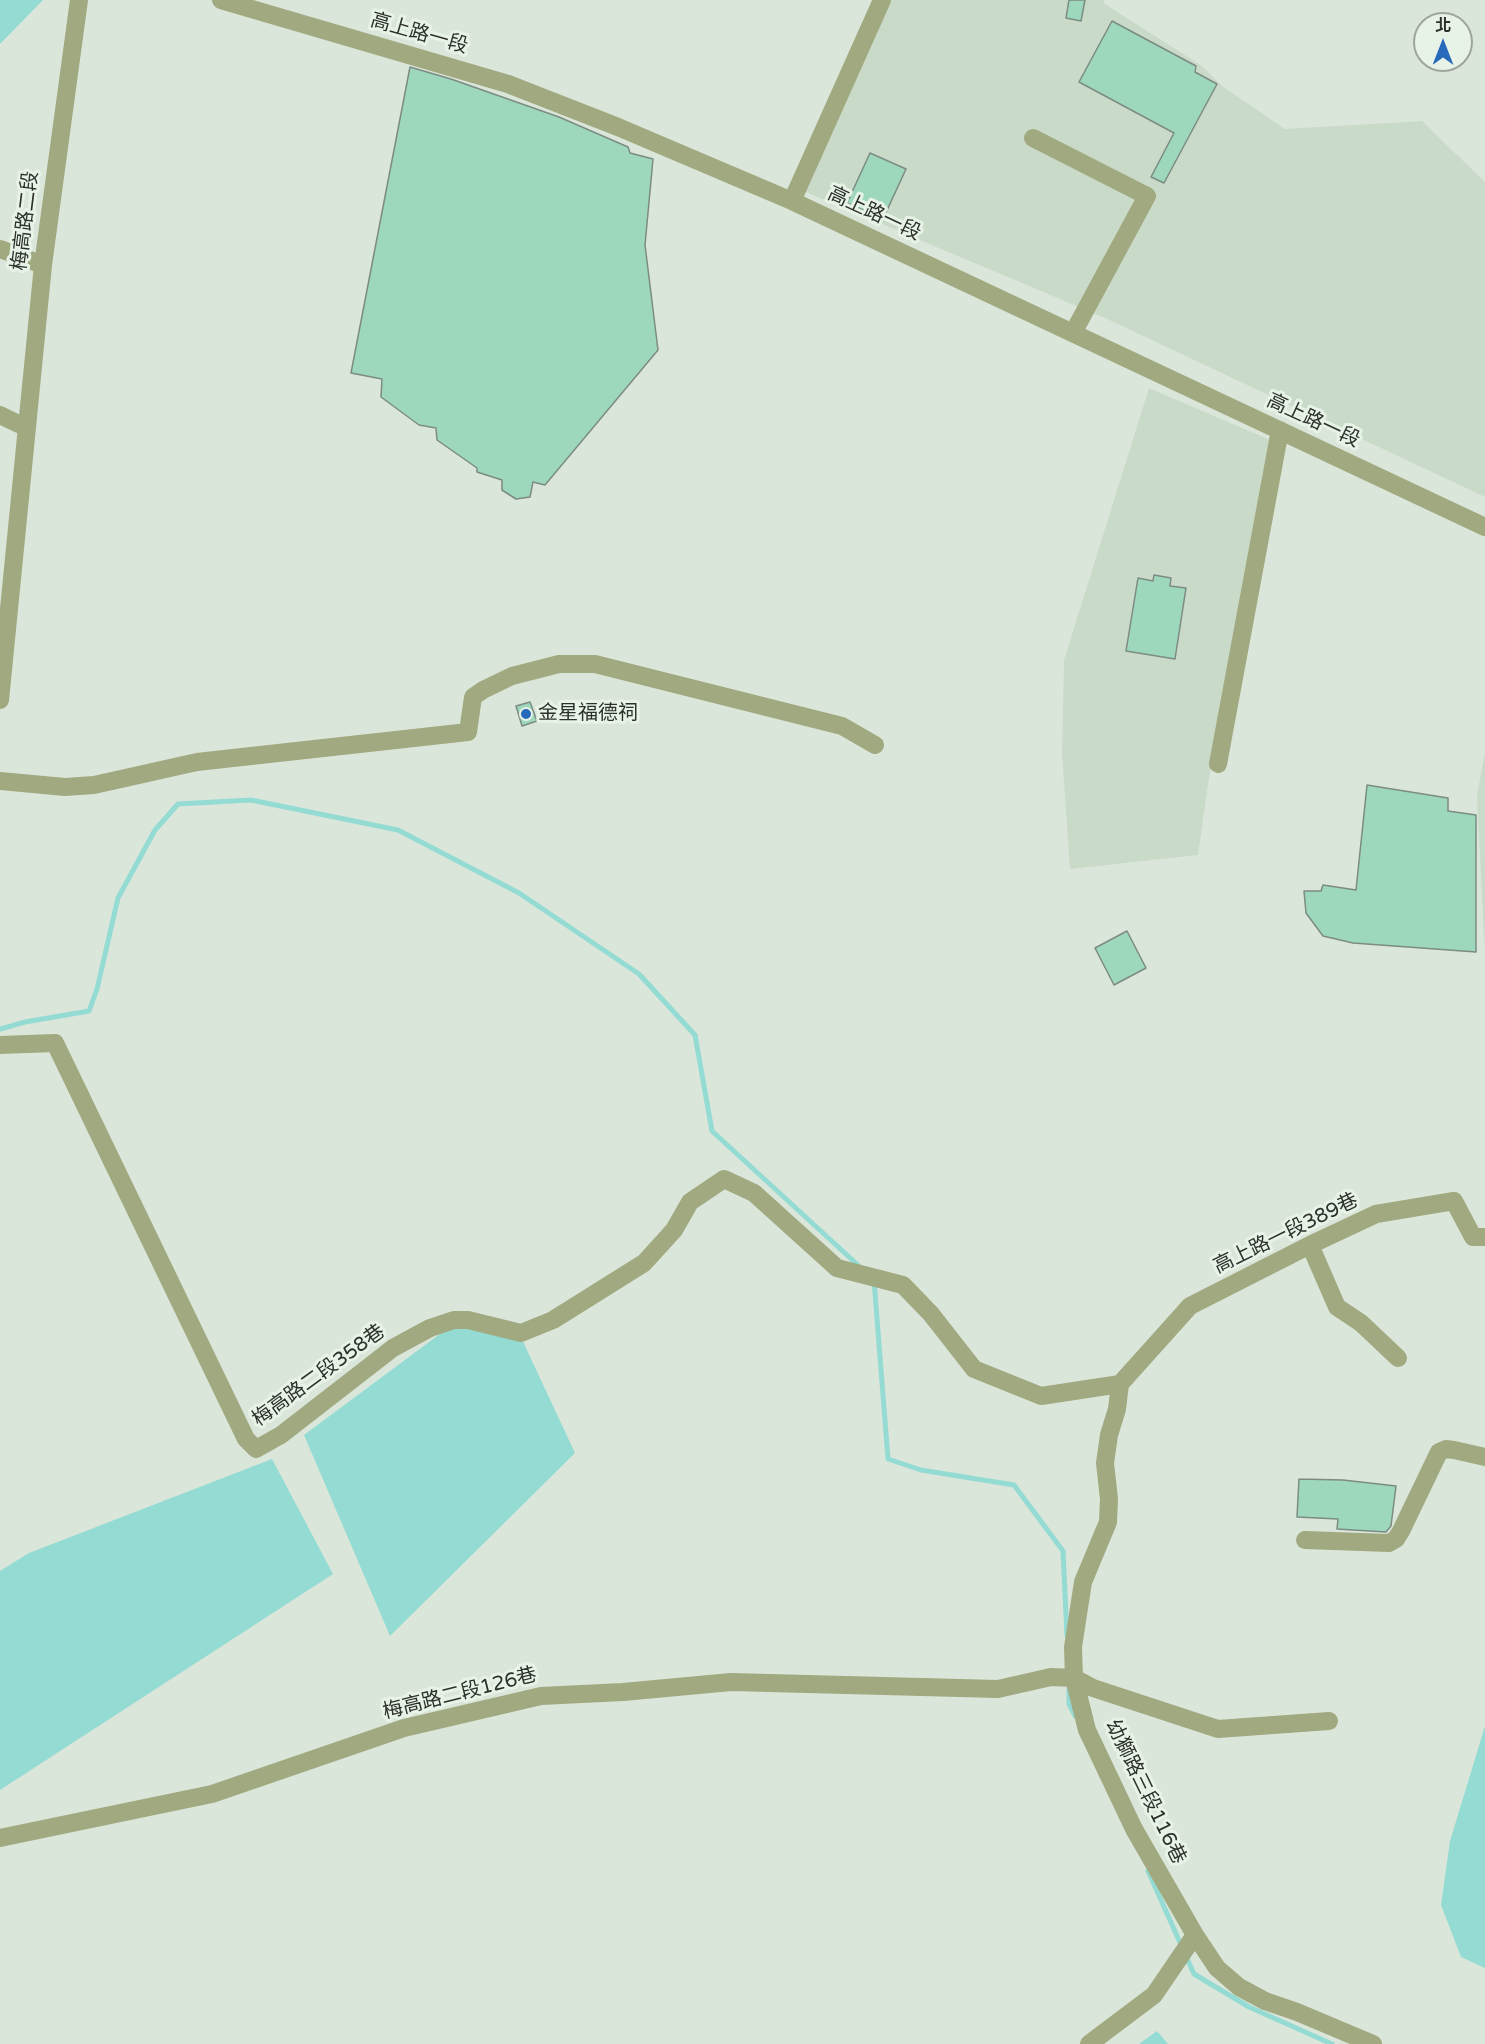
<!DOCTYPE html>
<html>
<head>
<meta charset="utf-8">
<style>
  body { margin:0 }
  #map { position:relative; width:1485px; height:2044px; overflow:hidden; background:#dbe6da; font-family:"Varela Round","Noto Sans TC",sans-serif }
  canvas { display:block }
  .north { position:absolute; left:1413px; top:12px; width:60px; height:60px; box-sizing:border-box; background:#e8f3e7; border:2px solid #9da59c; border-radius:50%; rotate:0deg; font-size:16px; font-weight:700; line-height:24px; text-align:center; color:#2d312c }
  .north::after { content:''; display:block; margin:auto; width:21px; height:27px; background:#2769ba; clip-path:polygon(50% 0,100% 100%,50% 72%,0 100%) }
</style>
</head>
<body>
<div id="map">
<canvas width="1485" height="2044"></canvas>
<div class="north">北</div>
</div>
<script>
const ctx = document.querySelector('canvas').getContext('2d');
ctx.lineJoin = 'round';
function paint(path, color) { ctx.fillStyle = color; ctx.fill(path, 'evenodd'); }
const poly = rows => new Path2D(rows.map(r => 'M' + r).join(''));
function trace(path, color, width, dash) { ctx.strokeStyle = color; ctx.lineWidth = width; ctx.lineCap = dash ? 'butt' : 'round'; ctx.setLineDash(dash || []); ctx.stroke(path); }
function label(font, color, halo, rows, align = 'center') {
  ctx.font = font + ' "Varela Round","Noto Sans TC",sans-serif'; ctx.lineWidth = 6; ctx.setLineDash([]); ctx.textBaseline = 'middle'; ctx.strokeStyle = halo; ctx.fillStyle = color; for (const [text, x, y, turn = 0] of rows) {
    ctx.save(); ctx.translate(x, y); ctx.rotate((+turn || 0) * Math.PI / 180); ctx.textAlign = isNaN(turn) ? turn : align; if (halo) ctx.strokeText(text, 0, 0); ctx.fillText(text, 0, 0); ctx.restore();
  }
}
paint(poly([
  [890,0,1103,0,1105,4,1202,66,1222,86,1285,129,1422,121,1485,182,1485,497,1105,318,806,192],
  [1149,388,1270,440,1208,784,1198,855,1070,869,1062,754,1064,660],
  [1485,753,1485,955,1477,795]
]), '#cadac8');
paint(poly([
  [0,0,43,0,0,44],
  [456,1322,519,1333,575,1453,390,1636,304,1435],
  [272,1459,333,1574,0,1790,0,1571,29,1553],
  [1485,1726,1485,1968,1461,1957,1441,1905,1450,1841],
  [1157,2031,1168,2044,1139,2044]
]), '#94dbd3');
trace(poly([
  [0,1029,25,1022,89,1011,97,989,118,898,155,830,178,804,251,800,398,830,519,893,639,974,695,1035,712,1131,860,1267],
  [874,1280,888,1459,921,1470,1014,1485,1063,1551,1067,1636],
  [1069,1688,1069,1704,1075,1716],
  [1148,1871,1182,1947],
  [1186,1956,1194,1974,1249,2007,1332,2044]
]), '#94dbd3', 5);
const building = poly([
  [1069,0,1085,0,1081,21,1066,18,1069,0],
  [1112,21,1196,66,1195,72,1217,84,1164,183,1151,177,1174,133,1079,82,1112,21],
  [410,67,451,79,559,117,628,147,630,153,653,159,645,245,658,350,545,485,533,482,530,497,516,499,502,490,502,480,477,472,477,468,437,440,436,428,419,425,381,397,382,379,351,373,410,67],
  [870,153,906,169,883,219,847,203,870,153],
  [1154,575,1171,578,1170,586,1186,588,1175,659,1126,651,1138,578,1153,581,1154,575],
  [530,702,537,721,522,726,516,706,530,702],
  [1367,785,1448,798,1448,811,1476,815,1476,952,1353,943,1323,936,1306,913,1304,891,1321,891,1323,885,1356,890,1367,785],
  [1127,931,1146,968,1114,985,1095,948,1127,931],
  [1299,1479,1343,1480,1396,1486,1391,1526,1386,1532,1353,1530,1337,1529,1338,1519,1297,1517,1299,1479]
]);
paint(building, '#9dd8bc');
trace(building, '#7c8b83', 1.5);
trace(poly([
  [221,0,508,84,618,127,792,201,1485,527],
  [1033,138,1147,196,1073,333],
  [792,201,882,0],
  [0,249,43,265],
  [0,415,27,428],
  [0,700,43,265,79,0],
  [1218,764,1280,430],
  [0,781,65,787,94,785,197,762,468,732,473,697,483,690,512,676,559,664,595,664,842,726,875,745],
  [0,1045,55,1043,246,1439,256,1449,281,1435,393,1348,430,1328,454,1320,468,1320,521,1333,553,1320,644,1263,674,1230,690,1202,724,1179,754,1193,837,1268,903,1285,931,1314,974,1369,1041,1396,1120,1384],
  [1310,1245,1337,1307,1361,1323,1398,1358],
  [1120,1384,1117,1409,1109,1435,1105,1463,1109,1499,1108,1522,1083,1582,1073,1647,1074,1678,1087,1730,1134,1829,1195,1935,1217,1968,1239,1987,1265,2001,1297,2012,1373,2044],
  [1120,1384,1190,1306,1310,1245,1376,1214,1454,1201,1473,1237,1485,1237],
  [1305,1540,1389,1543,1396,1539,1401,1531,1439,1452,1446,1449,1454,1450,1485,1457],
  [0,1838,212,1794,404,1728,541,1696,623,1692,731,1682,998,1689,1051,1677,1074,1678,1093,1688,1218,1729,1329,1721],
  [1089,2044,1154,1995,1195,1935]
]), '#a0a97f', 18);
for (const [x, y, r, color] of [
  [526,714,6,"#2769ba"]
]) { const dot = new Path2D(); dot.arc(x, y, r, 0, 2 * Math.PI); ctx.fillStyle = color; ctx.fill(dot); trace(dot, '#e8f3e7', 2); }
label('20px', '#2d312c', '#e8f3e7', [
  ["高上路一段",419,34,16],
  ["高上路一段",874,214,25],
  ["梅高路二段",26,221,-83],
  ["高上路一段",1313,421,25],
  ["高上路一段389巷",1286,1234,-26],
  ["梅高路二段358巷",319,1376,-36],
  ["梅高路二段126巷",460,1694,-14],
  ["幼獅路三段116巷",1145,1792,64]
]);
label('20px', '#2d312c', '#e8f3e7', [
  ["金星福德祠",538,714]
], 'left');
</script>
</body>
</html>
